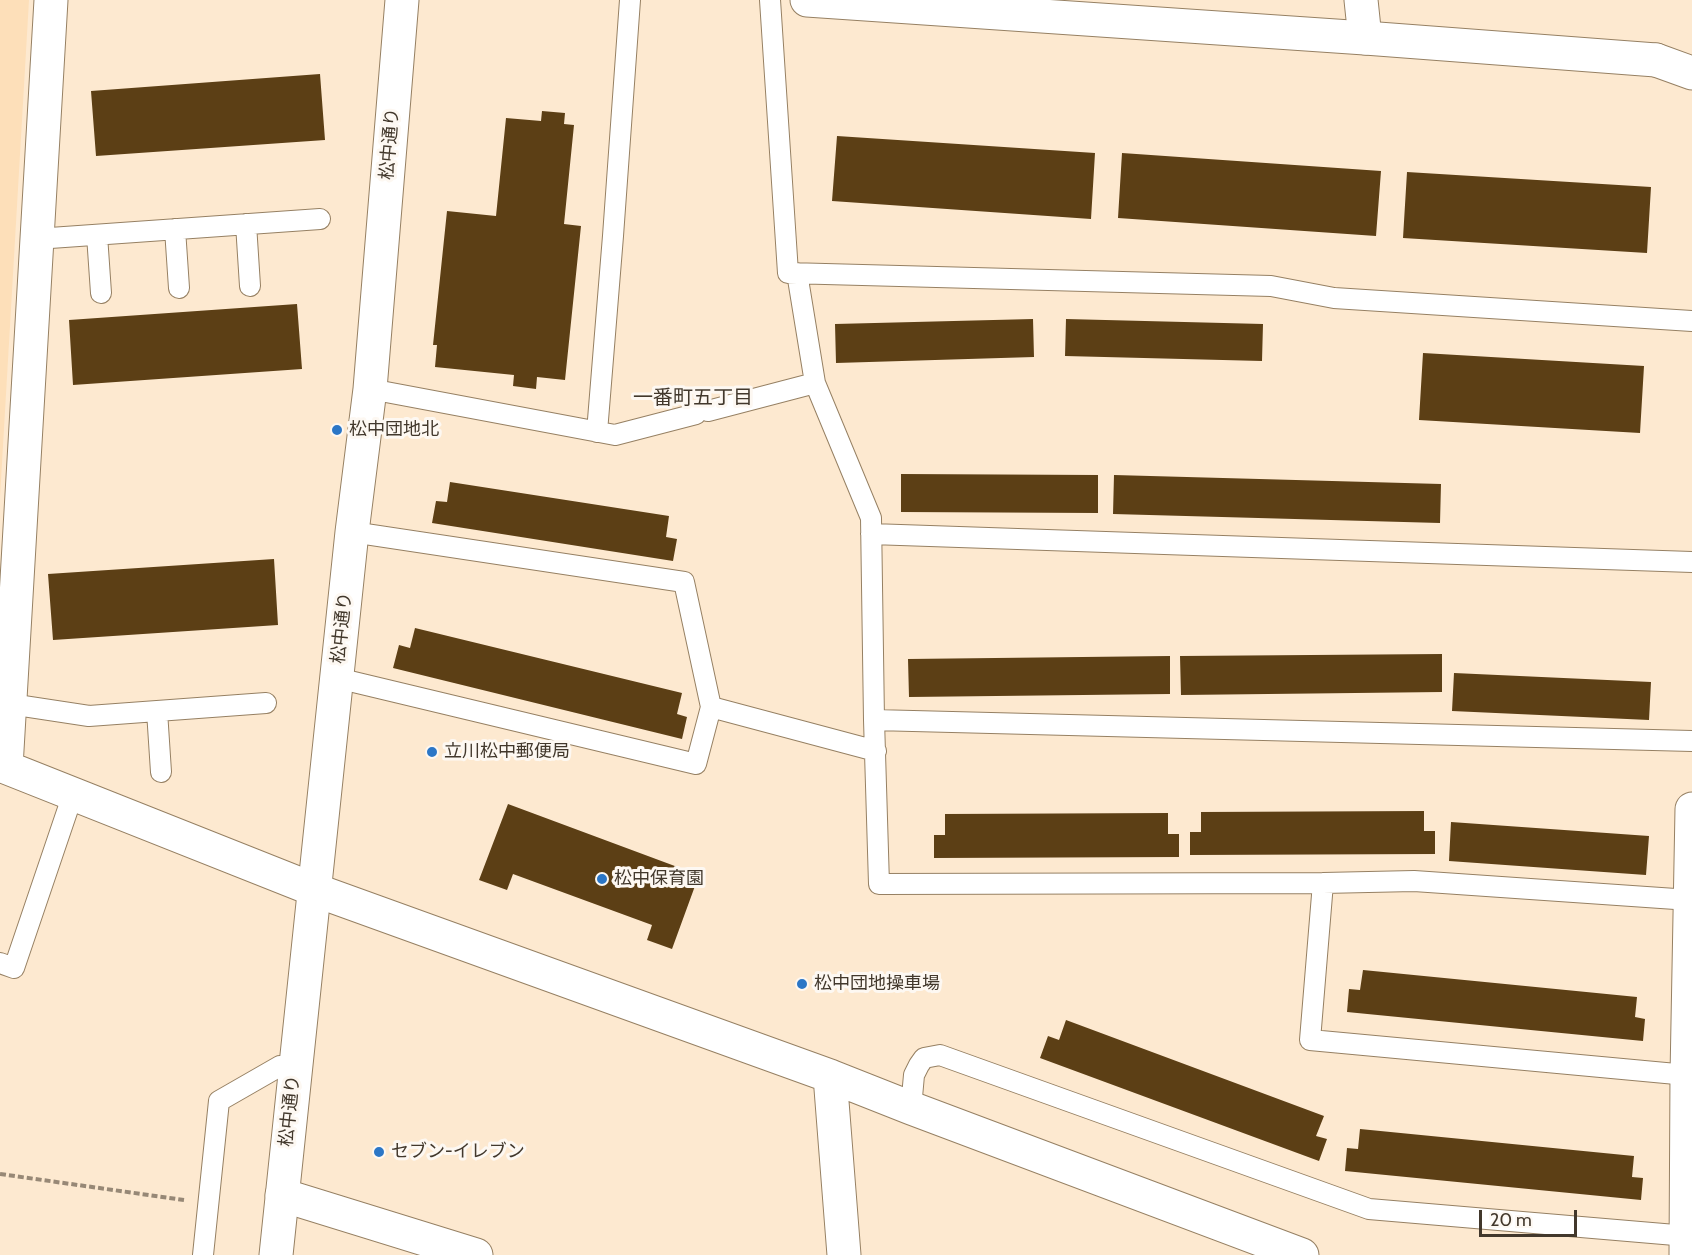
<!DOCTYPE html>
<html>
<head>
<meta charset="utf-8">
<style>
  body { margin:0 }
  #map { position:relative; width:1692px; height:1255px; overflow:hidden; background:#fde9d0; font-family:Cabin,sans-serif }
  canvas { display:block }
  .scale { position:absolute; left:1479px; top:1210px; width:98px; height:27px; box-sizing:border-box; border:3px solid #42382c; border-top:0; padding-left:8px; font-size:18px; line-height:21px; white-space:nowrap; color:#42382c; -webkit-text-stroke:4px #fdf8f2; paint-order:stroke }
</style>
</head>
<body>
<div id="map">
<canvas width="1692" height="1255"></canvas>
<div class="scale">20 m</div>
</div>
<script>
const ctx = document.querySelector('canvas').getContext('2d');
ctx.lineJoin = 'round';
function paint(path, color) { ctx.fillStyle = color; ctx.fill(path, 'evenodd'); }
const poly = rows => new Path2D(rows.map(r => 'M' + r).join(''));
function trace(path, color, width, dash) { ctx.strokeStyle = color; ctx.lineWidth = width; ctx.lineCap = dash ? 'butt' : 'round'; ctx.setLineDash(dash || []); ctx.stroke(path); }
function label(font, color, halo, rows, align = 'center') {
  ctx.font = font + ' Cabin,"Noto Sans JP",sans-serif'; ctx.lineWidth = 6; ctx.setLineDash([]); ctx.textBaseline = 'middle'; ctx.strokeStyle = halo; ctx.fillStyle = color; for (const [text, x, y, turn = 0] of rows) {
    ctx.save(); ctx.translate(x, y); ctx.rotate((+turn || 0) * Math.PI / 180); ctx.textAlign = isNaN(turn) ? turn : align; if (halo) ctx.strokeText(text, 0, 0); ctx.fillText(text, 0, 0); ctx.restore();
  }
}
paint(poly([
  [0,0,29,0,0,497]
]), '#fddfb9');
paint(poly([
  [320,74,325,140,96,156,91,91],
  [542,111,565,113,564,124,574,125,564,224,581,226,565,380,537,377,536,389,513,386,514,375,435,367,437,345,433,345,447,211,496,216,506,118,541,121],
  [837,136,1095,153,1091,219,832,201],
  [1122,153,1381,171,1376,236,1118,218],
  [1407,172,1651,187,1647,253,1403,238],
  [297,304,302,369,73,385,69,320],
  [1033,319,1034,357,836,363,835,324],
  [1066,319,1263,324,1262,361,1065,356],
  [1423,353,1644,366,1640,433,1419,420],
  [901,474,1098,475,1098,513,901,512],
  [1114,475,1441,484,1440,523,1113,514],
  [450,482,669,516,666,537,677,539,673,561,432,523,436,501,447,502],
  [274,559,278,625,53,640,48,574],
  [415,628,682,693,677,714,687,717,682,739,393,668,399,645,410,648],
  [1442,654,1442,692,1181,695,1180,656],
  [1170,656,1170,694,909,697,908,659],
  [1454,673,1651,682,1649,720,1452,711],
  [508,804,699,875,672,949,647,940,652,925,513,874,507,890,479,880],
  [1424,811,1424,831,1435,831,1435,854,1190,855,1190,832,1201,832,1201,812],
  [1168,813,1168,834,1179,834,1179,857,934,858,934,835,945,835,945,814],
  [1451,822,1649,836,1646,875,1449,861],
  [1363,970,1637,997,1635,1017,1645,1019,1643,1041,1347,1012,1349,989,1360,990],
  [1066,1020,1324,1116,1316,1136,1327,1139,1319,1161,1040,1058,1048,1036,1059,1040],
  [1360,1129,1634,1156,1632,1177,1643,1178,1641,1200,1345,1171,1347,1148,1358,1149]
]), '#5c3f15');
const lane = poly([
  [770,0,788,273,1271,286,1334,298,1692,321],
  [246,224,250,286],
  [175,229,179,288],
  [97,235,101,293],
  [36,239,320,219],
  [797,273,815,383,871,518,874,720,879,884,1323,883,1414,881,1690,900],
  [370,389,615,435,696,414],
  [708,411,815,383],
  [597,432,613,236,630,0],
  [352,532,684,582,711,707,876,751],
  [871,534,1692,562],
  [337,678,696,764,711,707],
  [10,704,89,716,266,703],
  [157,711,161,772],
  [874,720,1692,741],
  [1323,883,1310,1040,1687,1075],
  [0,963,14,968,73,794],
  [911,1108,914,1075,919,1065,924,1058,940,1055,1369,1209,1687,1236],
  [203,1255,219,1101,280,1066,295,1067]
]);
const street = poly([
  [1361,0,1365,38],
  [1656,60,1692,73],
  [0,765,315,890,830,1076,911,1108,1302,1255],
  [6,767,51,0],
  [830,1076,844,1255],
  [282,1195,476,1255],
  [1686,1255,1687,1075,1692,809]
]);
const secondary = poly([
  [807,0,1365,38,1656,60],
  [276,1255,352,532,370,389,402,0]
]);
trace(lane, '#968063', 22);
trace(street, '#968063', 35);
trace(secondary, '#968063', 35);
trace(poly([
  [0,1174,184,1200]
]), '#978876', 4, [6, 3]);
trace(lane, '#fff', 20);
trace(street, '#fff', 33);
trace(secondary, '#fff', 33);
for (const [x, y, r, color] of [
  [337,430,6,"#2b76c6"],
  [432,752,6,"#2b76c6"],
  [602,879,6,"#2b76c6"],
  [802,984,6,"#2b76c6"],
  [379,1152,6,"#2b76c6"]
]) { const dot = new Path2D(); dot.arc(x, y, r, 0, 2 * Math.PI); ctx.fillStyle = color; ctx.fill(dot); trace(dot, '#fdf8f2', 2); }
label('18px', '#42382c', '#fdf8f2', [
  ["松中通り",390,144,-85],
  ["松中通り",342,628,-84],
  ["松中通り",290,1111,-84]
]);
label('18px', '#42382c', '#fdf8f2', [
  ["松中団地北",349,430],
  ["立川松中郵便局",444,752],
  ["松中保育園",614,879],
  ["松中団地操車場",814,984],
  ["セブン-イレブン",391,1152]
], 'left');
label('20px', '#42382c', '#fdf8f2', [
  ["一番町五丁目",693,398]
]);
</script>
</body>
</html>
